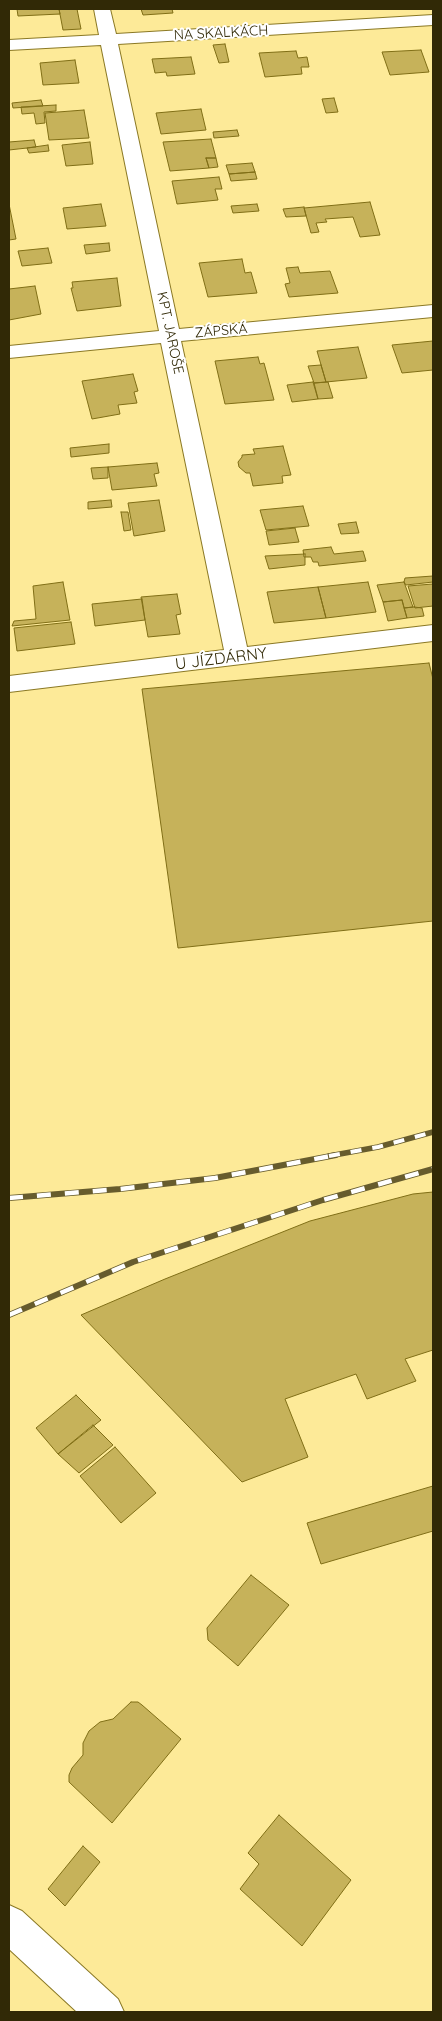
<!DOCTYPE html>
<html>
<head>
<meta charset="utf-8">
<style>
  body { margin:0 }
  #map { position:relative; width:442px; height:2021px; overflow:hidden; background:#fdea98; font-family:Quicksand,sans-serif }
  canvas { display:block }
  .frame { position:absolute; inset:0; border:10px solid #312906; pointer-events:none }
</style>
</head>
<body>
<div id="map">
<canvas width="442" height="2021"></canvas>
<div class="frame"></div>
</div>
<script>
const ctx = document.querySelector('canvas').getContext('2d');
ctx.lineJoin = 'round';
function paint(path, color) { ctx.fillStyle = color; ctx.fill(path, 'evenodd'); }
const poly = rows => new Path2D(rows.map(r => 'M' + r).join(''));
function trace(path, color, width, dash) { ctx.strokeStyle = color; ctx.lineWidth = width; ctx.lineCap = dash ? 'butt' : 'round'; ctx.setLineDash(dash || []); ctx.stroke(path); }
function label(font, color, halo, rows, align = 'center') {
  ctx.font = font + ' Quicksand,sans-serif'; ctx.lineWidth = 4; ctx.setLineDash([]); ctx.textBaseline = 'middle'; ctx.strokeStyle = halo; ctx.fillStyle = color; for (const [text, x, y, turn = 0] of rows) {
    ctx.save(); ctx.translate(x, y); ctx.rotate((+turn || 0) * Math.PI / 180); ctx.textAlign = isNaN(turn) ? turn : align; if (halo) ctx.strokeText(text, 0, 0); ctx.fillText(text, 0, 0); ctx.restore();
  }
}
const building = poly([
  [17,9,59,9,60,14,18,16,17,9],
  [59,9,77,9,81,29,63,30,59,9],
  [141,9,172,9,173,13,143,15,141,9],
  [225,44,229,62,219,63,213,45,225,44],
  [421,50,429,72,390,75,382,52,421,50],
  [296,51,298,58,307,57,309,67,301,67,302,74,265,77,259,53,296,51],
  [191,57,195,74,167,76,166,72,155,73,152,59,191,57],
  [75,60,79,83,43,85,40,63,75,60],
  [334,98,338,112,326,113,322,99,334,98],
  [41,100,43,106,13,108,12,103,41,100],
  [56,105,56,111,44,112,45,123,36,124,34,113,22,114,21,107,56,105],
  [201,109,206,130,161,134,156,113,201,109],
  [84,110,89,138,49,140,45,113,84,110],
  [237,130,239,136,214,138,213,132,237,130],
  [211,139,216,158,206,158,209,168,170,171,163,142,211,139],
  [34,140,36,147,9,150,9,142,34,140],
  [90,142,93,164,66,166,62,145,90,142],
  [48,145,49,151,29,153,27,148,48,145],
  [206,158,216,158,218,167,209,168,206,158],
  [252,163,255,172,229,174,226,165,252,163],
  [255,172,257,179,231,181,229,174,255,172],
  [219,177,222,189,215,189,218,200,177,204,172,181,219,177],
  [370,202,380,235,360,237,353,217,325,219,327,222,316,223,319,232,311,233,304,208,370,202],
  [9,204,16,239,9,240,9,204],
  [101,204,106,226,67,229,63,208,101,204],
  [257,204,259,211,233,213,231,206,257,204],
  [304,207,306,216,286,217,283,209,304,207],
  [109,243,110,251,86,254,84,245,109,243],
  [48,248,52,263,22,266,18,251,48,248],
  [242,259,245,273,251,272,257,293,208,297,199,263,242,259],
  [298,267,300,273,330,271,338,293,289,297,285,284,290,283,286,268,298,267],
  [117,278,121,306,77,311,71,288,73,288,72,282,117,278],
  [35,286,41,314,9,320,9,289,35,286],
  [433,341,433,370,402,373,392,345,433,341],
  [358,347,367,378,326,382,317,351,358,347],
  [258,357,260,364,264,363,274,400,225,404,215,361,258,357],
  [321,365,326,382,314,383,308,366,321,365],
  [133,374,138,391,134,392,137,403,118,405,120,414,92,419,82,381,133,374],
  [313,382,318,399,292,402,287,385,313,382],
  [328,382,333,398,318,399,314,383,328,382],
  [109,444,109,453,71,457,70,448,109,444],
  [283,446,291,475,282,476,283,483,253,486,250,473,246,473,239,467,238,462,242,457,242,455,255,454,253,449,283,446],
  [157,463,159,473,154,474,157,486,112,490,108,467,157,463],
  [108,467,108,478,93,479,91,468,108,467],
  [111,500,112,507,88,509,88,502,111,500],
  [159,500,165,531,134,536,128,503,159,500],
  [303,506,309,526,266,530,260,510,303,506],
  [121,512,128,512,131,530,124,531,121,512],
  [356,522,359,533,341,534,338,524,356,522],
  [295,528,299,542,269,545,266,531,295,528],
  [331,547,334,554,363,551,366,561,319,566,318,562,313,562,311,557,304,557,303,550,331,547],
  [305,554,305,565,269,569,265,556,305,554],
  [433,576,433,582,406,585,404,582,405,578,433,576],
  [63,582,70,620,12,626,14,621,36,619,33,586,63,582],
  [368,582,376,612,326,618,318,587,368,582],
  [404,582,413,607,404,608,402,600,383,602,377,585,404,582],
  [433,584,433,606,415,608,408,586,433,584],
  [318,587,326,618,274,623,267,592,318,587],
  [177,594,181,614,176,615,180,634,148,637,141,597,177,594],
  [142,599,145,620,95,626,92,604,142,599],
  [402,600,407,618,388,621,383,602,402,600],
  [414,607,422,608,424,616,407,618,404,608,414,607],
  [71,622,75,644,17,651,14,628,71,622],
  [429,663,433,679,433,921,178,948,142,689,429,663],
  [433,1192,433,1350,405,1359,416,1381,367,1399,356,1374,285,1399,308,1457,242,1482,81,1315,165,1279,310,1221,413,1194,433,1192],
  [76,1395,101,1420,58,1454,36,1428,76,1395],
  [93,1425,113,1445,79,1473,58,1454,93,1425],
  [115,1447,156,1493,121,1523,80,1476,115,1447],
  [433,1486,433,1531,321,1564,307,1523,433,1486],
  [251,1575,289,1605,238,1666,208,1640,207,1628,251,1575],
  [131,1702,138,1702,142,1705,181,1739,112,1823,69,1782,69,1775,72,1768,83,1755,83,1743,89,1731,100,1722,113,1719,131,1702],
  [279,1815,351,1880,302,1946,240,1889,259,1864,248,1853,279,1815],
  [83,1846,100,1862,65,1906,48,1889,83,1846]
]);
paint(building, '#c6b25a');
trace(building, '#806e16', 1);
const minor = poly([
  [94,9,110,9,116,34,433,15,433,25,118,44,179,329,433,305,433,317,181,341,247,647,433,625,433,641,9,692,9,676,224,650,161,343,9,358,9,346,159,331,101,45,9,50,9,40,99,35,94,9],
  [9,1905,22,1911,118,1999,124,2012,77,2012,9,1949,9,1905]
]);
trace(minor, '#8b7925', 2);
paint(minor, '#fff');
const railFar1 = poly([
  [329,1156,378,1147,433,1132]
]);
const rail = poly([
  [9,1198,120,1189,215,1178,336,1155],
  [9,1315,133,1262,323,1200,433,1169]
]);
trace(railFar1, '#675c2d', 5.5);
trace(rail, '#675c2d', 6);
trace(railFar1, '#fff', 4, [11]);
trace(rail, '#fff', 4.5, [14]);
label('14px', '#312906', '#fff', [
  ["NA SKALKÁCH",221,33,-3],
  ["ZÁPSKÁ",221,331,-5],
  ["KPT. JAROŠE",170,333,78]
]);
label('16px', '#312906', '#fff', [
  ["U JÍZDÁRNY",221,659,-7]
]);
</script>
</body>
</html>
